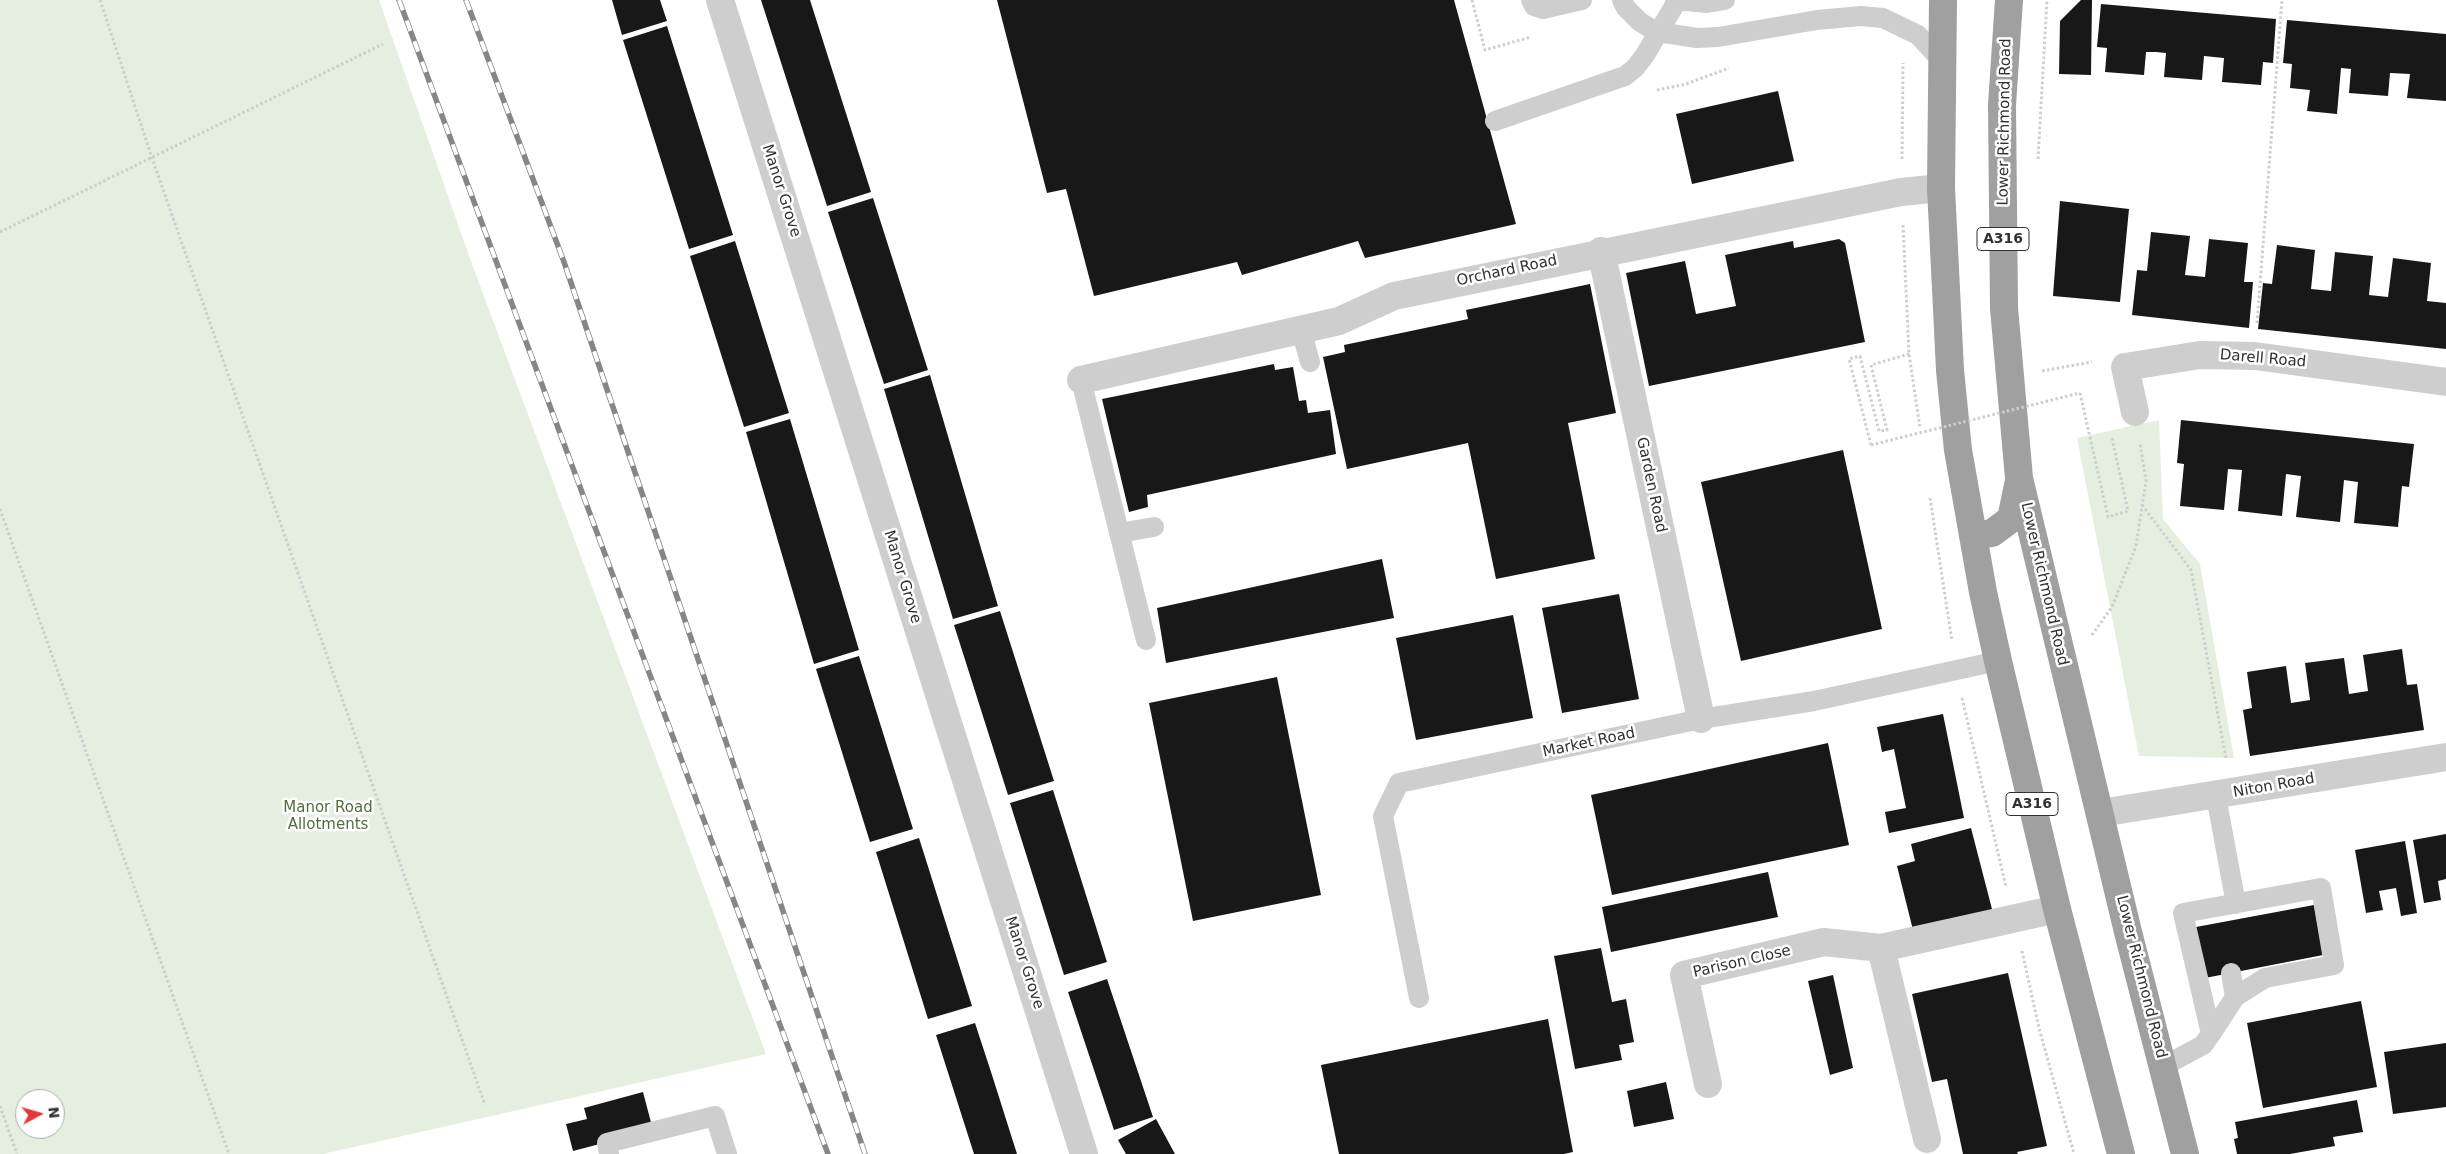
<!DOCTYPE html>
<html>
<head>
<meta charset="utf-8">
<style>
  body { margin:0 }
  #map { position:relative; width:2446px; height:1154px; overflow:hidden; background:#fff; font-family:"DejaVu Sans",sans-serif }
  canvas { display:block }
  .north { position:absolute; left:15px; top:1089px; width:50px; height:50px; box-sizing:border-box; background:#fff; border:1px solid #adadad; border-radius:50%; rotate:84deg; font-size:14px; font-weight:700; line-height:20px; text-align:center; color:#313131 }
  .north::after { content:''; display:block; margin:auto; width:18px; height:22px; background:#e43737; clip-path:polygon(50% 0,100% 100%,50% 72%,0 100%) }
</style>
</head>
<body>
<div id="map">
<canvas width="2446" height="1154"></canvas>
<div class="north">N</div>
</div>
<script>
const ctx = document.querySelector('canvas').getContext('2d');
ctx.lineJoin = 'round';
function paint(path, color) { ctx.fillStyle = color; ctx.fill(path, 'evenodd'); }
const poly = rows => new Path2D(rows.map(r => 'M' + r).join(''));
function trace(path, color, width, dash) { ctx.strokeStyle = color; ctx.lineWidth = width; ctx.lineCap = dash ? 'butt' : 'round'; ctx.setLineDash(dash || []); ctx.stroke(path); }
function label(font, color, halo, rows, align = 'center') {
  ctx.font = font + ' "DejaVu Sans",sans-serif'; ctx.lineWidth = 5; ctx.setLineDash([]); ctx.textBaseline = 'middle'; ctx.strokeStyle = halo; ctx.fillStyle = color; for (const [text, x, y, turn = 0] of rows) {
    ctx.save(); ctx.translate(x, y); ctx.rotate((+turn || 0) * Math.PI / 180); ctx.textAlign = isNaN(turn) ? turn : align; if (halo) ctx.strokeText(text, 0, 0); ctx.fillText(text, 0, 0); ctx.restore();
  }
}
paint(poly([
  [0,0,379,0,472,264,766,1054,323,1154,0,1154],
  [25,1099,55,1099,55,1129,25,1129],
  [2159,420,2163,519,2200,564,2234,758,2139,756,2077,438]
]), '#e6eee0');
paint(poly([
  [612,0,660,0,667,21,622,35],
  [761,0,810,0,871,192,827,206],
  [997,0,1454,0,1516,224,1365,258,1358,241,1242,275,1237,262,1094,296,1066,189,1047,193],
  [2081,0,2092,0,2091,75,2059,74,2060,21],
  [2101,4,2276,19,2273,63,2263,62,2261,85,2222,82,2224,58,2204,56,2202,80,2164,77,2166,53,2156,52,2146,52,2144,75,2105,72,2107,48,2097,47],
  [2287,20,2446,34,2446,101,2407,98,2410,74,2390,73,2388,96,2349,93,2351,69,2341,68,2337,114,2307,111,2310,90,2290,88,2292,64,2283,63],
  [667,26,733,235,689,249,623,40],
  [1778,91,1794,161,1692,184,1676,114],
  [873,198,928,370,884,384,828,212],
  [2060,201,2129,209,2120,302,2053,296],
  [2151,232,2190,236,2185,275,2205,277,2209,239,2248,243,2244,282,2253,282,2249,328,2132,315,2137,270,2147,271],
  [1839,239,1845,243,1865,342,1649,386,1626,273,1685,261,1696,314,1736,306,1725,255,1793,241,1794,248],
  [735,241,789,413,744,427,690,256],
  [2277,245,2315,250,2311,289,2331,291,2335,252,2373,256,2369,295,2388,297,2393,258,2431,263,2427,301,2446,303,2446,349,2258,329,2263,283,2272,284],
  [1590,284,1616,413,1568,423,1595,559,1496,579,1468,443,1347,469,1323,357,1345,352,1344,345,1468,319,1466,310],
  [1274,364,1275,370,1293,367,1299,401,1306,400,1308,413,1330,410,1336,454,1147,495,1148,507,1129,512,1102,399],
  [930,375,998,606,953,619,884,389],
  [790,419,859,650,814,664,746,432],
  [2181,420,2414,444,2409,487,2402,486,2398,527,2354,523,2358,482,2344,480,2340,522,2296,517,2301,476,2286,474,2282,516,2238,511,2242,470,2228,469,2224,510,2180,506,2184,464,2177,463],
  [1843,450,1882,629,1741,661,1701,482],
  [1382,559,1394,618,1166,663,1157,608],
  [1619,594,1639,699,1562,713,1542,608],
  [1000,611,1054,781,1008,795,954,625],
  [1513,615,1533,718,1416,740,1396,638],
  [2402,649,2407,685,2417,684,2424,730,2250,756,2243,710,2252,708,2247,672,2286,666,2291,703,2310,700,2305,663,2344,658,2349,694,2368,691,2363,655],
  [859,656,913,829,870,842,816,669],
  [1277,677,1321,895,1193,921,1149,703],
  [1943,714,1964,818,1889,833,1885,812,1906,808,1894,749,1882,752,1877,727],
  [1828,743,1849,845,1612,895,1591,795],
  [1053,790,1107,962,1064,975,1010,803],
  [1971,828,1993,913,1914,934,1897,866,1915,861,1911,844],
  [2446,834,2446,879,2438,881,2441,900,2424,903,2413,840],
  [919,838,972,1006,928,1019,876,852],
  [2405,841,2417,913,2401,916,2396,888,2379,891,2383,910,2366,913,2355,850],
  [1768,872,1778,917,1611,952,1602,907],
  [2314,905,2323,955,2205,978,2196,927],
  [1601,948,1612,1002,1626,999,1634,1042,1619,1045,1622,1060,1575,1069,1554,956],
  [2008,973,2047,1146,2017,1152,2018,1154,1963,1154,1947,1079,1932,1082,1912,994],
  [1833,975,1853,1068,1830,1075,1808,981],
  [1107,979,1153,1117,1114,1130,1068,992],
  [2361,1001,2377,1087,2263,1108,2247,1023],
  [1548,1019,1573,1152,1564,1154,1339,1154,1321,1065],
  [975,1023,992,1075,1017,1154,974,1154,936,1035],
  [2446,1043,2446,1107,2393,1114,2384,1052],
  [1666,1082,1674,1119,1634,1127,1627,1091],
  [643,1092,653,1130,573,1151,566,1124,587,1119,584,1108],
  [2357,1100,2363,1132,2333,1137,2335,1146,2290,1154,2237,1154,2234,1139,2238,1138,2235,1122],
  [1156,1119,1175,1154,1126,1154,1118,1140]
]), '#181818');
trace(poly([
  [100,0,152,158,485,1105],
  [1472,0,1485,50,1531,37],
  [1657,90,1686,84,1729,68],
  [1902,159,1903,63],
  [2038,159,2047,0],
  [1903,225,1909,354,1920,428],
  [0,232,383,44],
  [2257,323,2282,0],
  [2042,371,2092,362],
  [2080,393,2108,517,2128,511,2112,438],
  [1871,445,1849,359,1860,356,1879,431,1887,430,1871,365,1909,354],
  [1930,498,1952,641],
  [2142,505,2191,570,2226,758],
  [0,509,229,1154],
  [2092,635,2112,607,2136,546,2146,481,2140,443],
  [1962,698,2006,887],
  [2022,951,2039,1028,2074,1154],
  [0,1106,17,1154]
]), '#cecece', 3, [2.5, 2.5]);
trace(poly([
  [1531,0,1534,6,1543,9,1582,0],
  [1622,0,1626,8,1640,22,1657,32,1697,38,1718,37,1817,20,1861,16,1883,18,1918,35,1941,60],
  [1675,0,1707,3,1725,0],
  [1495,121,1625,76,1635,68,1645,55,1677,1],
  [1301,330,1310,362],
  [1081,380,1146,640],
  [1119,533,1154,527],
  [2216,796,2236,904],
  [2231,973,2235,997],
  [1419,998,1383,816,1399,783,1701,719,1814,701,1998,661],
  [2164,1066,2203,1045,2211,1034,2235,997,2265,978,2334,965,2321,888,2183,913,2211,1034],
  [609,1154,607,1143,715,1116,727,1154]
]), '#cecece', 20);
trace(poly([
  [720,0,1084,1154],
  [1601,251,1701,719],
  [1081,380,1339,321,1394,296,1901,192,1941,188],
  [2135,412,2125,367,2200,355,2255,356,2446,382],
  [2101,813,2446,757],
  [1881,948,1927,1139],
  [1708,1084,1684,975,1824,942,1881,948,2057,909]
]), '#cecece', 28);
trace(poly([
  [1943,0,1941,188,1950,370,1958,450,1983,592,1998,661,2057,909,2121,1154],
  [2009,0,2002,105,2004,308,2019,478,2128,932,2185,1154],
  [1973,536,1992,533,2011,519,2018,485]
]), '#a0a0a0', 28);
const rail = poly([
  [399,0,828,1154],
  [466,0,564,262,865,1154]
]);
trace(rail, '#868686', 5.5);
trace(rail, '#fff', 4, [11]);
trace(poly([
  [1871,445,2080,393]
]), '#cecece', 3, [2.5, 2.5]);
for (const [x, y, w] of [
  [2003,239,52],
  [2032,804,52]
]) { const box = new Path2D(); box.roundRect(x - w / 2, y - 11.5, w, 23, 4); ctx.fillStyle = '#fff'; ctx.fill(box); trace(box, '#313131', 1); }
label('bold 14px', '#313131', null, [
  ["A316",2003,239],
  ["A316",2032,804]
]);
label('15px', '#313131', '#fff', [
  ["Lower Richmond Road",2005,122,-89],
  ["Manor Grove",781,191,72],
  ["Orchard Road",1507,271,-12],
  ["Darell Road",2263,359,5],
  ["Garden Road",1651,485,78],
  ["Manor Grove",902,577,73],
  ["Lower Richmond Road",2044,584,77],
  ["Market Road",1589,743,-12],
  ["Niton Road",2274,786,-10],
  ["Parison Close",1742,962,-13],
  ["Manor Grove",1024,963,72],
  ["Lower Richmond Road",2141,977,76]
]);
label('15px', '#516d3e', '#fff', [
  ["Manor Road",328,808],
  ["Allotments",328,825]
]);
</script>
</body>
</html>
